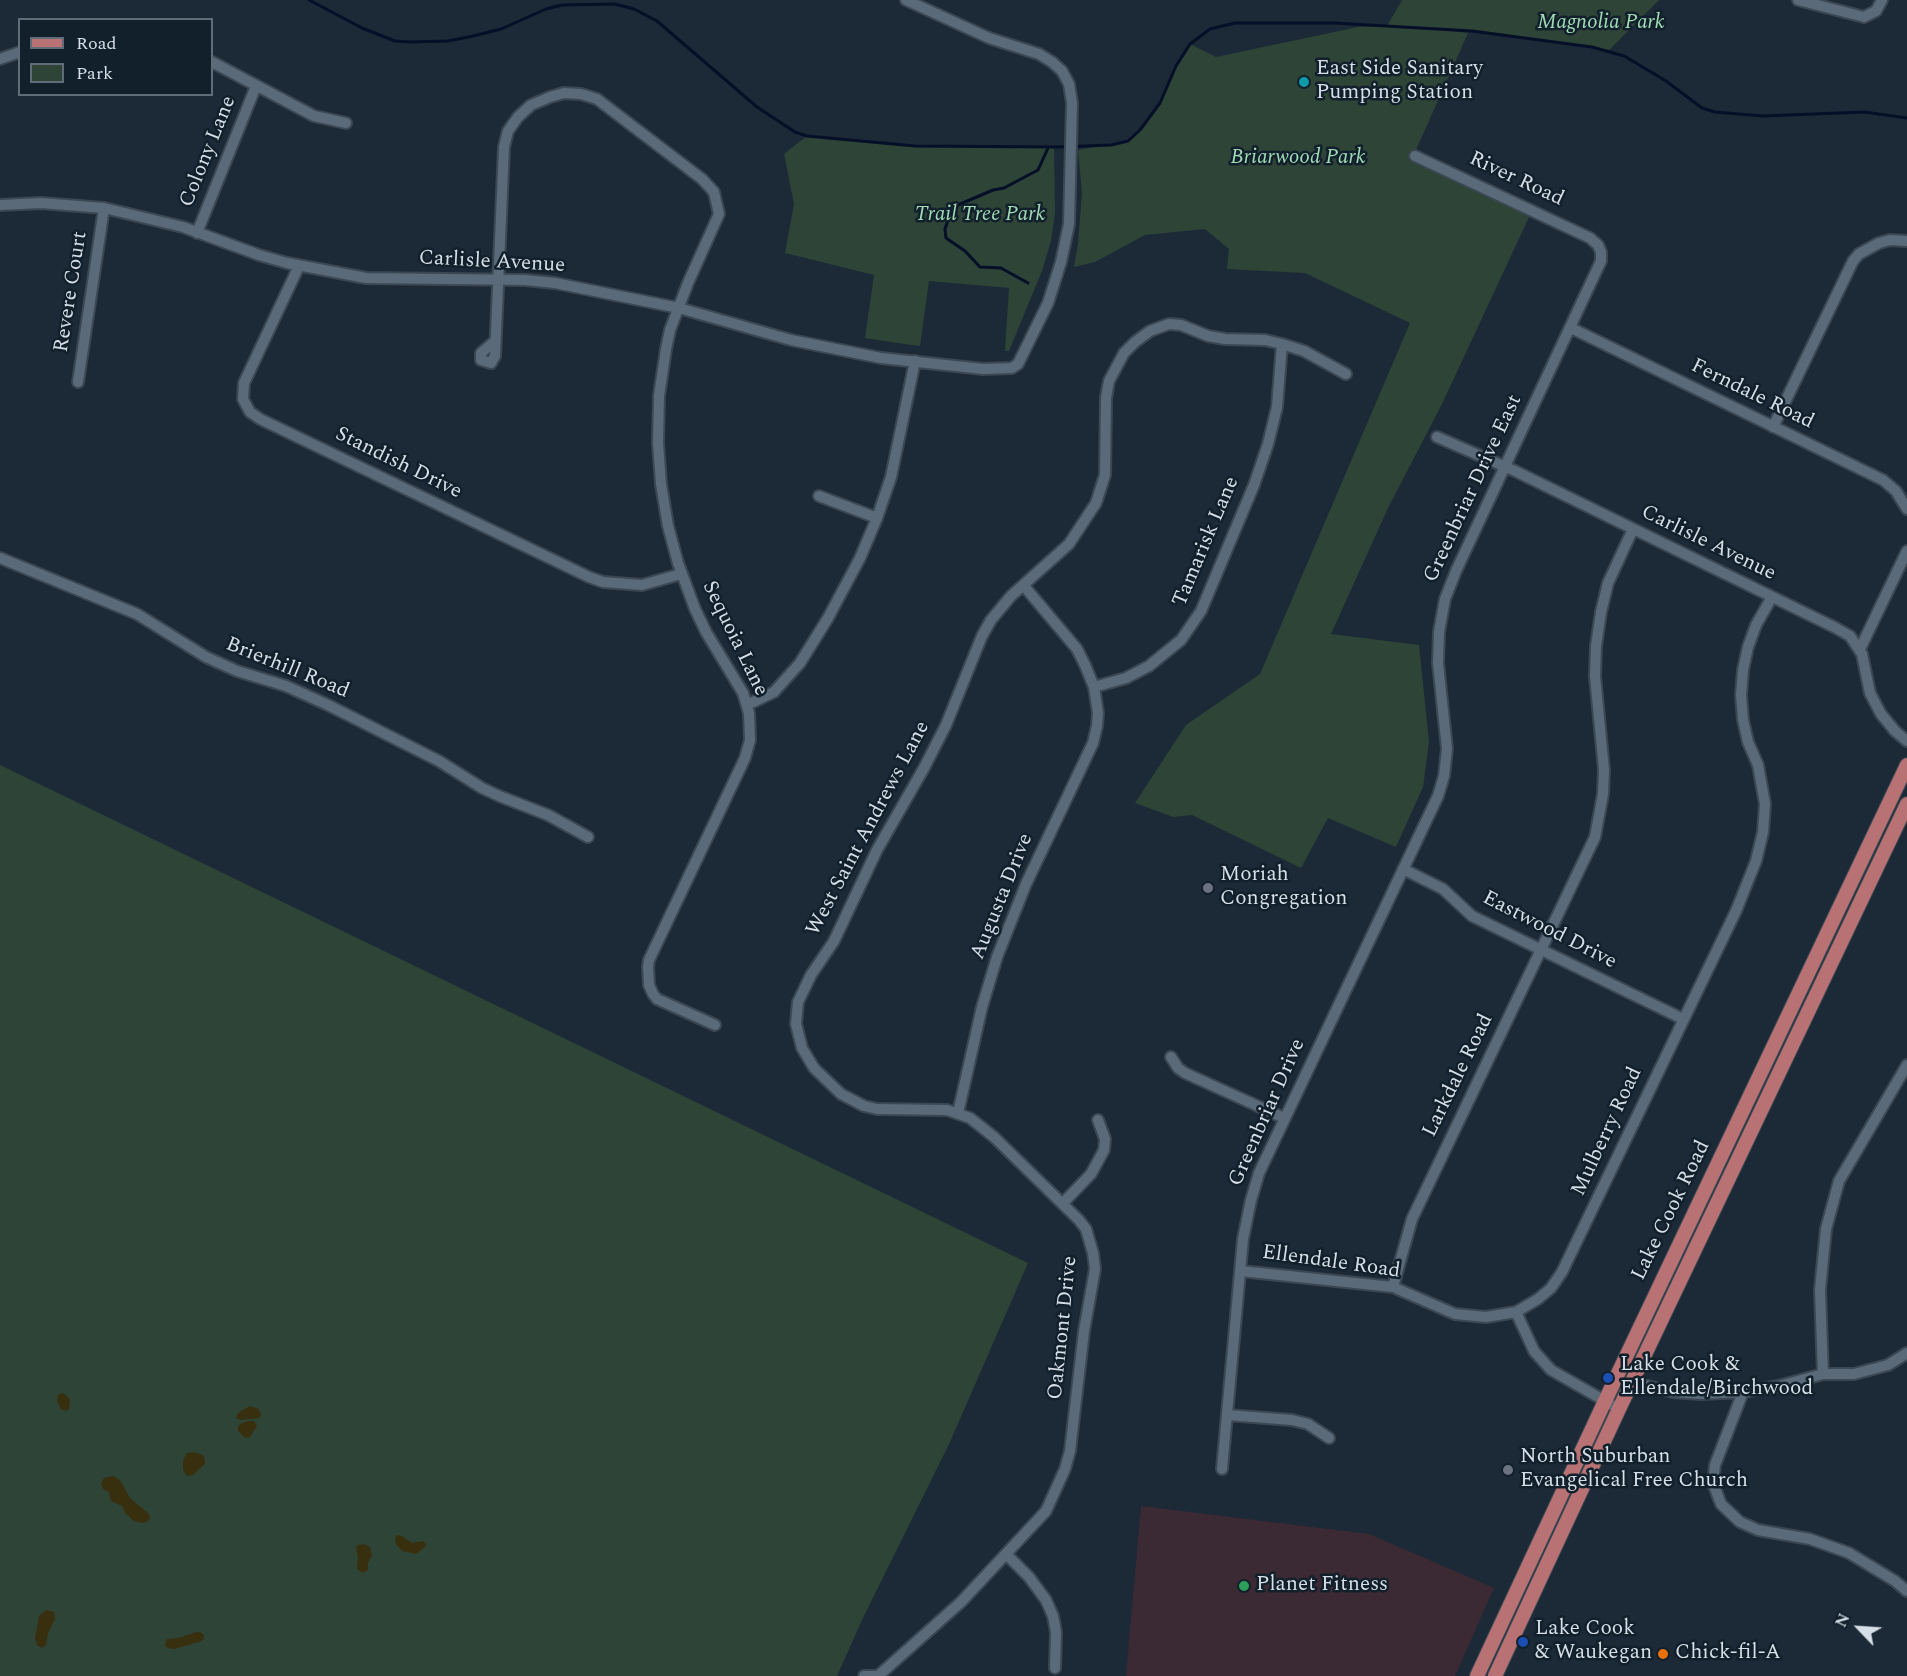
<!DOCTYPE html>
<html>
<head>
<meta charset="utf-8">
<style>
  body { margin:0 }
  #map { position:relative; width:1907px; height:1676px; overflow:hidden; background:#1c2a37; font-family:Spectral,serif }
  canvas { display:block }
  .legend { position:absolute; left:18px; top:18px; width:195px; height:78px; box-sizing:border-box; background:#12202c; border:2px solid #606c77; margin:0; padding:8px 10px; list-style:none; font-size:18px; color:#d6dfe7 }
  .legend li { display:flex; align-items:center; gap:12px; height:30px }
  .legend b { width:30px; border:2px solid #606c77 }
  .north { position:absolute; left:1829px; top:1598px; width:60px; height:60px; -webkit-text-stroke:4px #12202c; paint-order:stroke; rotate:295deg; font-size:16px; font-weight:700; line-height:24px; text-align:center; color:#d6dfe7 }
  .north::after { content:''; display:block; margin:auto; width:21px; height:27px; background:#d6dfe7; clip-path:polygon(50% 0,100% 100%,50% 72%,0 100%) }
</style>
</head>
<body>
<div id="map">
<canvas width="1907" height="1676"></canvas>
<ul class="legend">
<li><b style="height:8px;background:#b97273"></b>Road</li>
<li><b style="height:16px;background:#2e4436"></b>Park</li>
</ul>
<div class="north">N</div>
</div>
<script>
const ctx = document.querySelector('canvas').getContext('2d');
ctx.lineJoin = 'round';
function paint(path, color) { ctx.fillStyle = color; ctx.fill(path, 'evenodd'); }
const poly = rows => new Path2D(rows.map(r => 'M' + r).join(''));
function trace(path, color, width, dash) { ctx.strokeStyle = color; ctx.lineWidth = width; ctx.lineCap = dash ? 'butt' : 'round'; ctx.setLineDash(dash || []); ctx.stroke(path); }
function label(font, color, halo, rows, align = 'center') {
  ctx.font = font + ' Spectral,serif'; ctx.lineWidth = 5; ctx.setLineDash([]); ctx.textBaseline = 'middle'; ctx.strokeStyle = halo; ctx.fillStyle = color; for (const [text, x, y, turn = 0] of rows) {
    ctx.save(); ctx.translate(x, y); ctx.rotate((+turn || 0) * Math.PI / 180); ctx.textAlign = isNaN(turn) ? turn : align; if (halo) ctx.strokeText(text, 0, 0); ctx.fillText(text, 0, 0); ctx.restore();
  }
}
paint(poly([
  [1141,1506,1369,1534,1494,1588,1455,1676,1126,1676]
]), '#3b2a33');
paint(poly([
  [1402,0,1659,0,1609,50,1472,31,1442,30,1468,33,1412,159,1530,215,1442,404,1388,508,1331,634,1419,645,1429,742,1423,787,1396,847,1328,818,1301,868,1192,815,1173,817,1135,803,1186,725,1260,674,1410,323,1305,273,1227,269,1229,249,1205,229,1145,235,1095,262,1074,267,1078,244,1082,193,1078,150,1128,141,1140,130,1160,103,1176,66,1190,44,1216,57,1358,27,1387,26],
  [807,136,915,146,1054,148,1055,212,1051,241,1042,271,1009,351,1005,351,1009,288,929,281,920,346,897,343,865,338,874,275,785,253,794,204,784,154],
  [0,765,1028,1263,950,1442,863,1618,837,1676,0,1676]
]), '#2e4436');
paint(poly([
  [63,1393,70,1399,69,1409,66,1411,61,1409,57,1401,58,1395],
  [250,1406,259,1409,261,1415,259,1418,240,1420,236,1418,238,1413],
  [249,1421,254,1421,257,1426,250,1437,245,1438,238,1431,238,1426,242,1423],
  [195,1452,204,1456,205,1464,193,1475,187,1476,183,1470,183,1460,187,1453],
  [113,1476,120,1480,130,1498,149,1514,150,1518,148,1521,143,1523,134,1521,126,1514,122,1506,111,1501,109,1492,103,1489,101,1483,104,1478],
  [397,1535,402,1536,412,1543,423,1541,426,1544,425,1547,416,1554,402,1551,396,1544,395,1538],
  [364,1544,370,1547,372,1555,368,1563,368,1570,363,1573,357,1569,358,1557,356,1548,358,1545],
  [46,1610,54,1612,55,1619,48,1633,46,1645,42,1648,37,1645,35,1638,39,1616],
  [196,1632,200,1632,204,1635,204,1639,199,1642,174,1649,168,1648,165,1645,167,1639,179,1638]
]), '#382f0f');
trace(poly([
  [309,0,362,28,395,41,410,42,448,41,473,36,501,29,546,9,562,5,615,4,634,9,657,21,757,107,795,132,807,136,915,146,1058,147,1111,145,1128,141,1140,130,1160,103,1176,66,1190,44,1210,29,1235,23,1334,23,1472,31,1592,47,1624,56,1636,63,1666,81,1702,108,1715,112,1763,116,1864,112,1907,118],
  [1028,283,1001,268,980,267,965,251,946,238,945,229,949,217,958,205,993,190,1004,188,1038,170,1048,148]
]), '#050f27', 3);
const minor = poly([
  [1798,0,1864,17,1876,11,1882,0],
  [0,59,20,52],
  [212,62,314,116,346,123],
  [0,205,41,203,104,208,183,227,259,255,287,263,366,278,525,280,555,283,679,308,791,340,881,358,983,369,1012,368,1018,364,1048,303,1061,262,1069,224,1072,103,1069,84,1062,71,1052,62,1039,54,989,38,906,0],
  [197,233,256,86],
  [299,266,244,383,243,399,250,412,260,419,589,577,603,582,642,585,681,574],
  [1571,328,1883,480,1896,491,1907,509],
  [495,341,481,353,481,360,491,363,495,356,504,147,508,131,518,117,531,105,550,97,564,93,581,94,597,99,702,179,714,192,719,214,688,283,670,330,666,349,659,396,658,443,661,484,668,526,678,563,695,609,706,632,743,693,749,713,750,740,745,758,649,960,648,967,649,985,653,994,657,999,715,1025],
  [78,382,104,208],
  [1773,427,1853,261,1859,254,1879,243,1890,240,1907,241],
  [1437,437,1515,471,1836,628,1850,636,1862,654,1870,693,1881,714,1895,731,1907,741],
  [819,496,877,518],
  [0,558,137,614,206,657,237,671,286,686,328,705,439,761,482,788,499,796,548,815,588,837],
  [1860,649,1907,551],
  [1094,687,1126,678,1149,666,1181,640,1201,611,1254,485,1268,444,1277,407,1282,344],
  [747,705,774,692,800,663,828,618,860,558,877,518,891,477,915,361],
  [1403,869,1443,889,1472,916,1683,1019],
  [1171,1057,1178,1068,1185,1073,1284,1118],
  [958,1113,982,1007,997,957,1026,884,1093,743,1097,726,1098,713,1094,687,1085,665,1077,649,1024,586],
  [1063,1203,1091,1174,1104,1150,1105,1139,1098,1120],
  [1241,1271,1393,1287,1455,1314,1486,1317,1516,1312,1538,1299,1551,1288,1562,1272,1736,911,1756,861,1763,832,1765,804,1758,765,1748,742,1743,720,1741,695,1743,670,1748,647,1756,625,1772,597],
  [1393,1287,1412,1219,1595,837,1603,794,1604,770,1595,676,1596,646,1601,612,1608,583,1633,529],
  [1516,1312,1534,1351,1551,1370,1619,1409],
  [1823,1374,1820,1290,1826,1229,1839,1181,1907,1065],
  [1631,1382,1673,1392,1701,1394,1743,1392,1779,1386,1823,1374,1854,1374,1888,1365,1907,1353],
  [1743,1392,1715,1465,1713,1483,1721,1504,1740,1522,1758,1530,1810,1539,1849,1553,1895,1581,1907,1591],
  [1227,1415,1292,1420,1308,1424,1329,1438],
  [1222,1469,1243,1239,1251,1200,1259,1173,1438,796,1444,776,1447,749,1438,663,1439,632,1445,599,1456,571,1601,261,1601,252,1598,245,1590,238,1415,156],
  [1007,1555,1029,1577,1046,1600,1053,1616,1056,1632,1055,1668],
  [864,1676,879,1676],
  [878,1676,961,1602,1046,1511,1065,1469,1070,1451,1084,1331,1095,1269,1093,1253,1086,1229,1079,1220,994,1137,970,1118,947,1110,877,1109,864,1106,841,1094,814,1068,802,1048,796,1024,798,1002,811,975,834,941,877,850,924,768,946,725,982,636,991,620,1011,596,1069,544,1096,503,1105,475,1106,398,1109,381,1124,353,1135,342,1150,331,1169,324,1181,325,1208,336,1225,339,1265,340,1282,344,1304,351,1346,374]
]);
const major = poly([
  [1477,1676,1605,1401,1907,765],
  [1495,1676,1619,1409,1907,804]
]);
trace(minor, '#3b4752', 14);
trace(major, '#3b4752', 16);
trace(minor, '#5a6a78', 10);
trace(major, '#b97273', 14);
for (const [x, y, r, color] of [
  [1304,82,6,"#0f9aa8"],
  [1208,888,6,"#6b7280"],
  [1608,1378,6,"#1a4fb4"],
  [1508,1470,6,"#6b7280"],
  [1244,1586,6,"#2e9e5b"],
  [1523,1642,6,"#1a4fb4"],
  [1663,1654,6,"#e8710a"]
]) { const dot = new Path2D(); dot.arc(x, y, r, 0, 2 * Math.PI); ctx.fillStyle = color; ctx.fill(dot); trace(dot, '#12202c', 2); }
label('italic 21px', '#a1dcb5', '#12202c', [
  ["Magnolia Park",1601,24],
  ["Briarwood Park",1298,159],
  ["Trail Tree Park",980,216]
]);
label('21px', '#d6dfe7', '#12202c', [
  ["East Side Sanitary",1316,70],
  ["Pumping Station",1316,94],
  ["Moriah",1220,876],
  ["Congregation",1220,900],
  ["Lake Cook &",1620,1366],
  ["Ellendale/Birchwood",1620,1390],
  ["North Suburban",1520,1458],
  ["Evangelical Free Church",1520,1482],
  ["Planet Fitness",1256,1586],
  ["Lake Cook",1535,1630],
  ["& Waukegan",1535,1654],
  ["Chick-fil-A",1675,1654]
], 'left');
label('21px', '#d6dfe7', '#12202c', [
  ["Colony Lane",209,152,-68],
  ["River Road",1516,180,25],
  ["Carlisle Avenue",492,263,3],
  ["Revere Court",72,292,-81],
  ["Ferndale Road",1752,395,26],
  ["Standish Drive",398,464,26],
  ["Greenbriar Drive East",1474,489,-65],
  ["Tamarisk Lane",1207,542,-67],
  ["Carlisle Avenue",1708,544,26],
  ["Sequoia Lane",734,639,64],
  ["Brierhill Road",287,669,22],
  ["West Saint Andrews Lane",869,829,-62],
  ["Augusta Drive",1003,897,-68],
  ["Eastwood Drive",1549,931,27],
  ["Larkdale Road",1459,1076,-64],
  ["Greenbriar Drive",1268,1113,-66],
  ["Mulberry Road",1608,1132,-65],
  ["Lake Cook Road",1672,1211,-64],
  ["Ellendale Road",1331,1263,8],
  ["Oakmont Drive",1064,1328,-84]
]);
</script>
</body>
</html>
